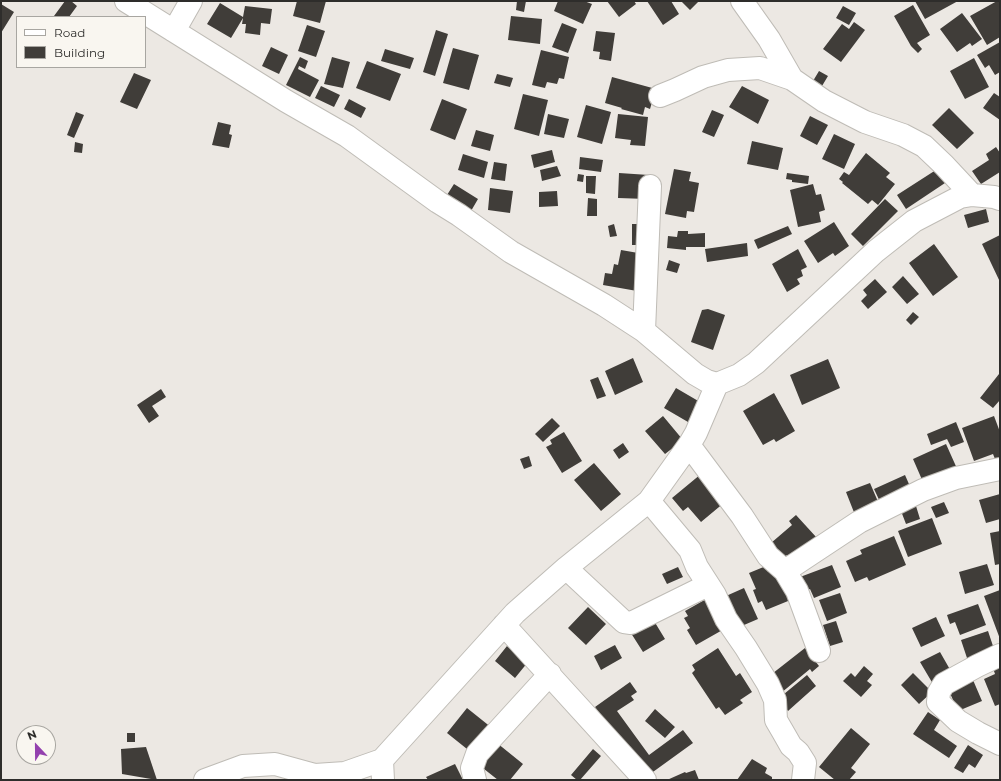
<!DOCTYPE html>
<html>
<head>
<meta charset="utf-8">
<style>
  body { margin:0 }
  #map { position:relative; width:1001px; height:781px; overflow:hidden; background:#ece8e3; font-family:Montserrat,sans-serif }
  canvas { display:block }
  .frame { position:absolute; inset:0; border:2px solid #2e2d2b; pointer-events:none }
  .legend { position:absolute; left:16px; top:16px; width:130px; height:52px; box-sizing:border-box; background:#f9f6f0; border:1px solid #a8a6a1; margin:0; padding:5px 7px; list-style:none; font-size:12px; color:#2e2d2b }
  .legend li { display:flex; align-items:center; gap:8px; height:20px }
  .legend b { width:20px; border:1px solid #a8a6a1 }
  .north { position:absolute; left:16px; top:725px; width:40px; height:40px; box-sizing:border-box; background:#f9f6f0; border:1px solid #a8a6a1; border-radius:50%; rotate:338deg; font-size:11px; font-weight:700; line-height:16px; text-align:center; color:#2e2d2b }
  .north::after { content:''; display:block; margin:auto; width:14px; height:18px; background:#9340ae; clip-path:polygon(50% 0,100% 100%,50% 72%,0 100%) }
</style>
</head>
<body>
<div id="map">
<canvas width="1001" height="781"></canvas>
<div class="frame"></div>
<ul class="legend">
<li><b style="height:5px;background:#fff"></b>Road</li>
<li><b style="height:11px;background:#403d39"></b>Building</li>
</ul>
<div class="north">N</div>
</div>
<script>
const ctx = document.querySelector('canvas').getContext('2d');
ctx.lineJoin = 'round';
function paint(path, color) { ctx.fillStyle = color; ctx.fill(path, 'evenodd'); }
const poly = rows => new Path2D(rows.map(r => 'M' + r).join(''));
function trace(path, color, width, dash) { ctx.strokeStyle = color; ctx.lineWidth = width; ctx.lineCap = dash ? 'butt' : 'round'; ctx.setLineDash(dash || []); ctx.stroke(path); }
paint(poly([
  [65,1,71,1,77,6,69,17,56,17,54,16],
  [297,1,326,1,320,23,293,16],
  [517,1,526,1,524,12,516,10],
  [558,1,584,1,592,4,583,24,554,11],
  [607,1,634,1,636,4,619,17],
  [647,1,671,1,679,14,663,25],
  [681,1,699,1,690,10],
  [915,1,958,1,925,19],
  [997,1,1000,1,1000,37,987,45,970,16],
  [220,3,243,17,245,6,272,9,270,24,261,23,260,35,245,33,246,24,242,24,243,18,231,38,207,24],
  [1,4,14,12,1,33],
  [913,5,930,35,917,43,922,49,918,53,911,46,894,16],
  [843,6,856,13,849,25,836,18],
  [962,13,982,39,972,46,970,43,957,52,940,29],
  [511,16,542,19,540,44,508,40],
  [854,22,865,30,841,62,823,49,842,24,849,29],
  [562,23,577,29,568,53,552,47],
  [307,25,325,31,316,57,298,51],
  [436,30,448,34,435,76,423,72],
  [596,31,615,33,611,61,599,59,600,52,593,51],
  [1000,42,1000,72,995,75,989,65,985,68,977,55],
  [271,47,288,55,279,74,262,66],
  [453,48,479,55,469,90,443,83],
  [385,49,414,58,410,69,381,61],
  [541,50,569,57,564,79,559,78,557,84,547,82,545,88,532,85],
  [300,57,308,61,305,69,299,66,298,69,319,80,310,97,286,85],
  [332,57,350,62,343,88,324,84],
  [974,58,989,87,965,99,950,71],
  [367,61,401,74,390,101,356,88],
  [819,71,828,76,822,86,813,81],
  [134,73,151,80,137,109,120,102],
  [497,74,513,78,510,87,494,83],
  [612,77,656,89,650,109,645,107,643,115,621,109,622,108,605,103],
  [321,86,340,95,334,107,315,98],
  [742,86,769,100,758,124,729,107],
  [994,93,1000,97,1000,120,983,108],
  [523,94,548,100,539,136,514,129],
  [349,99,366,108,361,118,344,109],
  [442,99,467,109,455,140,430,130],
  [586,105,611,112,602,144,577,137],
  [949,108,974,133,957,149,932,125],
  [712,110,724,115,714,137,702,132],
  [76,112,84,115,74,138,67,135],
  [548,114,569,119,564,138,544,134],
  [618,114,648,117,645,146,630,145,631,140,615,138],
  [810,116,828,125,817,145,800,136],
  [218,122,231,125,229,134,232,135,229,148,212,145],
  [476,130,494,135,490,151,471,146],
  [834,134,855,144,844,169,822,159],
  [752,141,783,148,778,170,747,164],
  [75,142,83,144,82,153,74,152],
  [996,147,1000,153,1000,172,981,184,972,171,989,160,986,154],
  [552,150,555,162,534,168,531,155],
  [866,153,890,173,886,177,895,184,878,205,872,200,868,204,842,183,843,182,839,179,844,172,849,175],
  [463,154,488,162,484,178,458,170],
  [580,157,603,160,601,172,579,169],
  [494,162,507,164,505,181,491,179],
  [557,166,561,176,542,181,540,170],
  [939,168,948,181,906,209,897,195],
  [674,169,691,172,689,181,699,183,694,212,687,211,686,218,665,214],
  [619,173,649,175,647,199,618,198],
  [787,173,809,176,808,184,792,182,792,180,786,179],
  [578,174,584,175,583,182,577,181],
  [586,176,596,176,595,194,586,193],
  [454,184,478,199,471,211,447,195],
  [813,184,816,195,821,194,825,210,819,212,821,222,798,227,790,190],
  [490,188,513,191,510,213,488,210],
  [557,191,558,206,539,207,539,192],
  [588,198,597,199,597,216,587,216],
  [885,199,898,211,863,246,851,234],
  [986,209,989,222,968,228,964,215],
  [834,222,849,246,835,256,833,253,818,263,804,241],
  [614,224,617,236,610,237,608,226],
  [632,224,642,224,641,245,632,245],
  [788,226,792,234,758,249,754,240],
  [678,231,688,231,688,234,705,233,705,247,686,247,686,250,667,248,668,236,677,237],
  [1000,235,1000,282,982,244],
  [747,243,748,256,707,262,705,249],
  [934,244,958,277,933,296,909,263],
  [798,249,807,267,801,270,803,276,797,279,800,284,787,292,772,264],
  [621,250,644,254,637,291,603,285,605,273,612,274,614,264,618,265],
  [669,260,680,264,677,273,666,270],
  [903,276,919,294,907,304,892,287],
  [875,279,887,292,868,309,861,301,867,295,863,290],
  [708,309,725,315,713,350,691,342,702,310],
  [913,312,919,317,911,325,906,320],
  [633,358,643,382,615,395,605,371],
  [828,359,840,388,802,405,790,375],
  [999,374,1000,375,1000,400,993,408,980,398],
  [598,377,606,396,597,399,590,380],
  [676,388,700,402,688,422,664,408],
  [161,389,166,397,152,406,159,416,149,423,137,405],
  [774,393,795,431,776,442,774,439,763,445,743,411],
  [663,416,683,440,665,454,645,431],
  [994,416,1000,432,1000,458,995,459,993,454,974,461,962,428],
  [552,418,560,426,543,442,535,434],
  [956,422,964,442,951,447,947,439,931,445,927,434],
  [564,432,582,461,562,473,546,447,552,444,550,440],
  [623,443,629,452,619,459,613,450],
  [946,444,959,473,923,482,913,459],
  [529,456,532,466,524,469,520,459],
  [594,463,621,494,601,511,574,480],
  [701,474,725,502,701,522,688,507,683,511,672,498],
  [905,475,912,491,882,506,874,489],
  [870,483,879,504,857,520,846,492],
  [1000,494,1000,519,986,523,979,500],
  [944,502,949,513,936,518,931,507],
  [916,506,920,519,906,524,901,511],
  [796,515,817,538,792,560,787,555,784,558,771,543,792,525,789,521],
  [932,518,942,544,908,557,898,531],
  [1000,531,1000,564,995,565,990,533],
  [894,536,906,565,869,581,867,577,855,582,846,561,862,554,860,550],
  [987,564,994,585,965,594,959,572],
  [832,565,841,587,814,598,810,589,802,592,800,577],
  [766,566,768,572,776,568,793,599,766,610,762,601,758,603,753,590,756,589,749,573],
  [678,567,683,577,667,584,662,574],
  [744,588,758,619,737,628,726,596],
  [1000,590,1000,639,984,596],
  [840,593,847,613,827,621,819,600],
  [708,598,726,628,696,645,687,630,690,628,684,618,688,616,685,611],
  [978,604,986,625,960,635,955,622,950,624,947,615],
  [588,607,606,624,586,645,568,628],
  [651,616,665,639,643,652,629,630],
  [936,617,945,636,921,647,912,628],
  [836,621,843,642,830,646,823,625],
  [988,631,995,652,968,661,961,640],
  [615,645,622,658,601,670,594,656],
  [507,646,528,662,515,678,495,661],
  [718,648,736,676,740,673,752,692,740,700,743,703,725,715,719,707,716,709,692,673,695,670,692,665],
  [805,648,819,666,812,672,810,669,781,693,768,677],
  [940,652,952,673,933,684,920,662],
  [1000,662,1000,704,995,706,984,679,995,674,992,665],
  [864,666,873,674,867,681,872,685,861,697,843,681,851,673,855,677],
  [913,673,932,692,919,704,901,685],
  [807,675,816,686,788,711,778,699],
  [973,680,982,701,958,711,949,691],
  [630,682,637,692,631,696,634,700,617,711,649,755,683,730,693,743,646,777,595,707],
  [467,708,492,728,472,753,447,733],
  [655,709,675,727,665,738,645,721],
  [928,712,940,720,934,730,957,746,949,758,913,734],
  [851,728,870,744,851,768,856,772,849,780,835,780,819,767],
  [127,733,135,733,135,742,127,742],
  [497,743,523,764,510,780,498,780,479,765],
  [968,745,983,755,975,768,969,764,963,773,954,768],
  [146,747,157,780,122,774,121,749],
  [593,749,601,756,580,780,577,780,571,775],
  [752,759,767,768,765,773,772,777,772,780,737,780],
  [455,764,463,780,428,780,426,777],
  [695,770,699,780,667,780,685,772,686,773]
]), '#403d39');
const minor = poly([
  [126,1,286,101,347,136,438,202,459,215,511,252,604,305,644,331,695,374,707,381,717,384,739,375,756,363,876,251,914,221,960,197,972,195,994,197,1000,199],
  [742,1,769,39,792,79],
  [174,31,191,1],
  [660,96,675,90,703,77,728,70,760,68,792,79,824,101,865,122,903,135,924,146,944,165,972,195],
  [644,331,650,186],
  [689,445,742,516,768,556,785,571,797,591,819,651],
  [649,501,690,550,697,567,715,595,726,619,746,648,768,684,775,700,776,720,783,732,791,746,798,752,805,763,803,780],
  [566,568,624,622,631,623,708,585],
  [785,571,859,522,923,490,956,478,1000,469],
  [504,625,645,780],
  [1000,655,977,666,944,684,939,692,938,702,958,721,978,733,1000,744],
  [205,780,243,766,275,764,315,775,345,773,382,760],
  [383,780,382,760,515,613,566,568,649,501,689,445,696,433,717,384],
  [475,780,472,768,477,754,550,674]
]);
trace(minor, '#bfbcb6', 24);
trace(minor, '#fff', 22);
</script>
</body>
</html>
